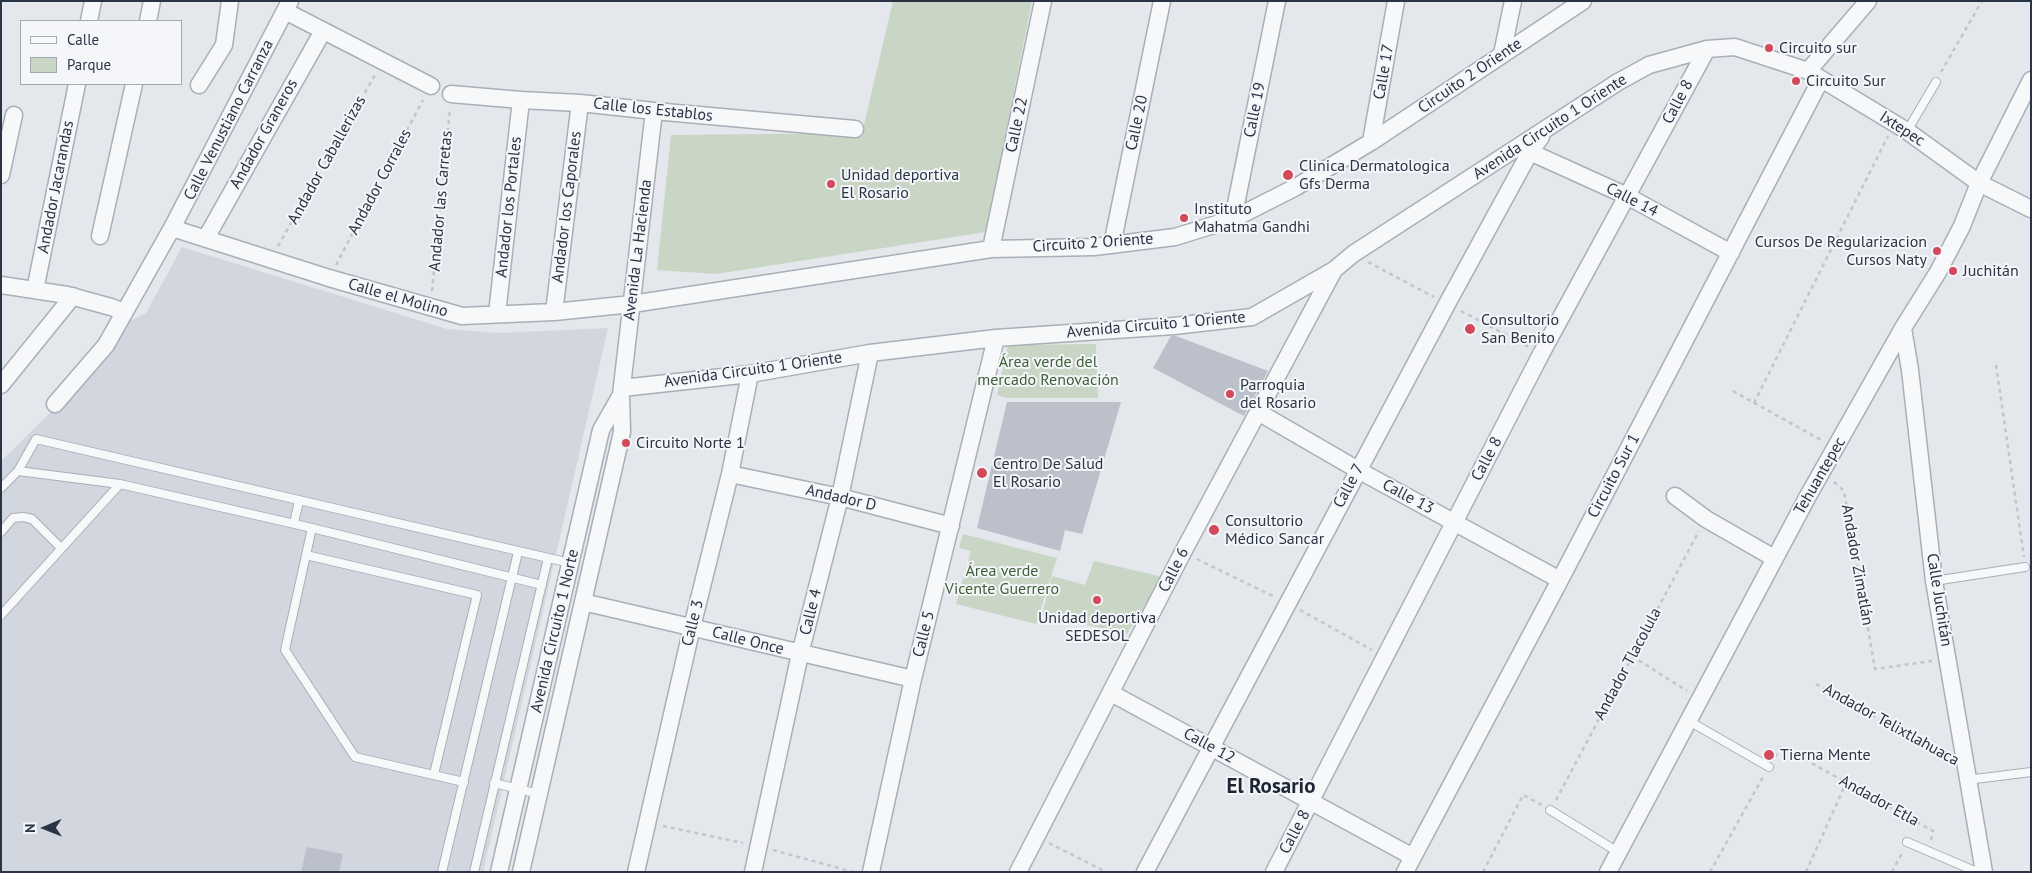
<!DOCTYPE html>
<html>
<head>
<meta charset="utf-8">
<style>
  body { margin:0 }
  #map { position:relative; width:2032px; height:873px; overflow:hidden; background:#e4e7ec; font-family:"PT Sans",sans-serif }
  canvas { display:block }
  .frame { position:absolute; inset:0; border:2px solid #2b3445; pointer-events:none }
  .legend { position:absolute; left:20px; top:20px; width:162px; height:65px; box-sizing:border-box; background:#f4f6f9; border:1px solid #a4a8b1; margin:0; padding:6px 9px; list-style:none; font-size:15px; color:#2b3445 }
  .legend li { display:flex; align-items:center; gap:10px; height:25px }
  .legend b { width:25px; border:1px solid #a4a8b1 }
  .north { position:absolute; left:20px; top:803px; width:50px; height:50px; -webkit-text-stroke:4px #f4f6f9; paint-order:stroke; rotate:269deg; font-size:14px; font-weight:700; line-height:20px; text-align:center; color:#2b3445 }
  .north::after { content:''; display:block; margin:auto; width:18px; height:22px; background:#2b3445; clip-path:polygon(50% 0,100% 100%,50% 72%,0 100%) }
</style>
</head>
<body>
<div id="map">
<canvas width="2032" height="873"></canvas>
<div class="frame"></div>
<ul class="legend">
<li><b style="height:6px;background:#f7f8fa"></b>Calle</li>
<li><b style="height:14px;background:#c9d6c5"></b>Parque</li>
</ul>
<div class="north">N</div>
</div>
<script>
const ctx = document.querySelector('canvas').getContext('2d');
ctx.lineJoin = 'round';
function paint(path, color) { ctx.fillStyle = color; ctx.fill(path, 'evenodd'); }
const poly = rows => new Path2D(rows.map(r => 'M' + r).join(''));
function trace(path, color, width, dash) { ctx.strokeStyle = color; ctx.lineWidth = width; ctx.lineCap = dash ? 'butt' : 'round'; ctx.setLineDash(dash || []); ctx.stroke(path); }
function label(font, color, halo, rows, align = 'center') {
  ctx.font = font + ' "PT Sans",sans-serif'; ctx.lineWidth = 4; ctx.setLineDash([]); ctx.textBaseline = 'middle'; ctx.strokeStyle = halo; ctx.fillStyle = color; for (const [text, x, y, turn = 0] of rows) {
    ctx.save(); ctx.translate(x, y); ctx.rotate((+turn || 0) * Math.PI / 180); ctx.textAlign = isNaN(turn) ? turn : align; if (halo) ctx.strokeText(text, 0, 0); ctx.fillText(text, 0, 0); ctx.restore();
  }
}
paint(poly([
  [182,247,447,329,499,333,608,328,483,872,1,872,1,461,53,410,122,325,146,313]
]), '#d2d6de');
paint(poly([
  [893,1,1032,1,986,232,716,274,657,270,671,135,862,133],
  [1096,344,1098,398,1007,398,997,395,1008,345],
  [963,534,1057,558,1036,624,956,604,971,551,959,548],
  [1094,561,1163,577,1127,634,1042,615,1052,576,1085,585]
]), '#c9d6c5');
paint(poly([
  [1171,336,1176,336,1268,371,1244,416,1153,368],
  [1007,402,1121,402,1082,534,1065,530,1060,551,977,528],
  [307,847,343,854,339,872,301,872]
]), '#bbc0ca');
const lane = poly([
  [1907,131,1936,82],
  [18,471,120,484,312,528,542,585],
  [1,488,18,471,36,439,570,563],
  [294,523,299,501],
  [312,528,285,650,355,757,464,782],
  [1,532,13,518,23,517,32,519,61,548],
  [306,555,477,595,434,774],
  [1934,581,2025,567],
  [1,615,120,484],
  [1689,721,1769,767],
  [1967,780,2031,772],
  [494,783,539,794],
  [1550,810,1618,852],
  [1907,842,1977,872],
  [442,872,518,552],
  [474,872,548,558]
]);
const street = poly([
  [285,11,431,86],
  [89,21,93,1],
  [148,21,152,1],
  [1502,54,1513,1],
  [1808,71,1868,1],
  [199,85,224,45,230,1],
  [451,94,521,100,580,103,654,111,855,129],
  [1371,142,1396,1],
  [1530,152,1627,196,1731,253],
  [1,175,14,115],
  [1233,219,1277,1],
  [172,228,329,278,462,316,554,312,632,304,991,249,1094,247,1175,237,1233,219,1296,187,1371,142,1583,1],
  [100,236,134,84],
  [206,238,323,31],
  [1112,245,1162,1],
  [991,249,1043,1],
  [1,285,67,295,111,307,124,312],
  [35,290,77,84],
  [554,312,580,103],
  [497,314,521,100],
  [1903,328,1910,370,1934,581,1984,872],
  [1,385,73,296],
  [622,388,750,374,870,353,996,338,1174,326,1252,317,1334,270,1353,254,1618,82,1649,65,1707,49,1735,47,1808,71,1907,131,1979,183,2031,209],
  [55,404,106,345,172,228,290,1],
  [1258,412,1358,470,1560,580],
  [730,474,840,497,951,526],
  [1675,496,1706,519,1774,558],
  [583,602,913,679],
  [1111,693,1413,857],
  [499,872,601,430,621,395],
  [521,872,622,432,621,395,654,111],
  [636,872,692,627,730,474,750,374],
  [753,872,800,654,840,497,870,353],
  [871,872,913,679,996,338],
  [1018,872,1183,552,1334,270],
  [1145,872,1447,304,1530,152,1541,137],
  [1274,872,1541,354,1707,49],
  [1405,872,1560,580,1821,79],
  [1608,872,1808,496,1903,328,1938,272,1962,226,1979,183,2031,80]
]);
trace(lane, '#a9aeb7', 10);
trace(street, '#a9aeb7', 19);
trace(poly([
  [1941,72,1982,1],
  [278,246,375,75],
  [1368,262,1434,297],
  [336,265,423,100],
  [432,291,450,108],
  [1461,311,1529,347],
  [1996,365,2024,557],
  [1733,391,1821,440],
  [1754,403,1888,136],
  [1834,482,1844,491,1875,669,1932,661],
  [1197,559,1273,596],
  [1300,610,1372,650],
  [1632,656,1687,691],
  [1816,684,1948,757],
  [1775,757,1781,746,1933,831,1931,840],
  [1556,800,1699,531],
  [663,826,743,843],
  [1049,843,1106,872],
  [773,850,853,872],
  [1483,872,1523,795,1542,805],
  [1710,872,1763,777],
  [1806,872,1846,783],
  [1892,872,1903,851]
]), '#c2c5cb', 2.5, [4, 4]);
trace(lane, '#f7f8fa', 8);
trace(street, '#f7f8fa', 16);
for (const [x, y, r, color] of [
  [1769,48,5,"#d1495b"],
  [1796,81,5,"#d1495b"],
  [1288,175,6,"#d1495b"],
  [831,184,5,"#d1495b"],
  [1184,218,5,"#d1495b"],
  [1937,251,5,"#d1495b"],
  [1953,271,5,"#d1495b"],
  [1470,329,6,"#d1495b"],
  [1230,394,5,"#d1495b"],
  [626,443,5,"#d1495b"],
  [982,473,6,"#d1495b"],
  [1214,530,6,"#d1495b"],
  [1097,600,5,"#d1495b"],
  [1769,755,6,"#d1495b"]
]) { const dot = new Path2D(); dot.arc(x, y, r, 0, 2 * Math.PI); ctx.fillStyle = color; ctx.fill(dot); trace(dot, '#f4f6f9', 2); }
label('16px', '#2b3445', '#f4f6f9', [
  ["Circuito sur",1779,48],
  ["Circuito Sur",1806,81],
  ["Clinica Dermatologica",1299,166],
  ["Gfs Derma",1299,184],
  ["Unidad deportiva",841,175],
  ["El Rosario",841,193],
  ["Instituto",1194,209],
  ["Mahatma Gandhi",1194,227],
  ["Cursos De Regularizacion",1927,242,"right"],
  ["Cursos Naty",1927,260,"right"],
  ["Juchitán",1963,271],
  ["Consultorio",1481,320],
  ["San Benito",1481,338],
  ["Parroquia",1240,385],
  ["del Rosario",1240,403],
  ["Circuito Norte 1",636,443],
  ["Centro De Salud",993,464],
  ["El Rosario",993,482],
  ["Consultorio",1225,521],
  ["Médico Sancar",1225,539],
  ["Unidad deportiva",1097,618,"center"],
  ["SEDESOL",1097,636,"center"],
  ["Tierna Mente",1780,755]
], 'left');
label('16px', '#2b3445', '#f4f6f9', [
  ["Calle 17",1384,72,-80],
  ["Circuito 2 Oriente",1470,76,-34],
  ["Calle 8",1678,102,-62],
  ["Calle los Establos",653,110,6],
  ["Calle 19",1255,110,-79],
  ["Calle Venustiano Carranza",229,120,-63],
  ["Calle 20",1137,123,-78],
  ["Calle 22",1017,125,-78],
  ["Avenida Circuito 1 Oriente",1550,127,-33],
  ["Ixtepec",1902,129,33],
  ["Andador Graneros",264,134,-61],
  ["Andador Caballerizas",327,160,-61],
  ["Andador Corrales",380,182,-62],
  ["Andador Jacarandas",56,187,-79],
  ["Calle 14",1632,200,27],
  ["Andador las Carretas",441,201,-85],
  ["Andador los Portales",509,207,-84],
  ["Andador los Caporales",567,207,-83],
  ["Circuito 2 Oriente",1093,243,-4],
  ["Avenida La Hacienda",638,250,-83],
  ["Calle el Molino",398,298,16],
  ["Avenida Circuito 1 Oriente",1156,325,-5],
  ["Avenida Circuito 1 Oriente",753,370,-8],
  ["Calle 8",1487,459,-62],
  ["Circuito Sur 1",1614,476,-62],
  ["Tehuantepec",1820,476,-60],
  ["Calle 7",1349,486,-62],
  ["Calle 13",1408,497,28],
  ["Andador D",841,498,13],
  ["Andador Zimatlán",1857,565,80],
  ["Calle 6",1174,570,-63],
  ["Calle Juchitán",1939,600,81],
  ["Calle 4",811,612,-76],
  ["Calle 3",693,623,-76],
  ["Avenida Circuito 1 Norte",555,631,-77],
  ["Calle 5",924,634,-76],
  ["Calle Once",748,641,14],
  ["Andador Tlacolula",1628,664,-62],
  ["Andador Telixtlahuaca",1891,725,29],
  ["Calle 12",1209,746,29],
  ["Andador Etla",1879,801,29],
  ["Calle 8",1295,832,-62]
]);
label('16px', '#3f6138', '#f4f6f9', [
  ["Área verde del",1048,362],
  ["mercado Renovación",1048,380],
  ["Área verde",1002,571],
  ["Vicente Guerrero",1002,589]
]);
label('bold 21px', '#1d2536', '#f4f6f9', [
  ["El Rosario",1271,787]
]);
</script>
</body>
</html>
